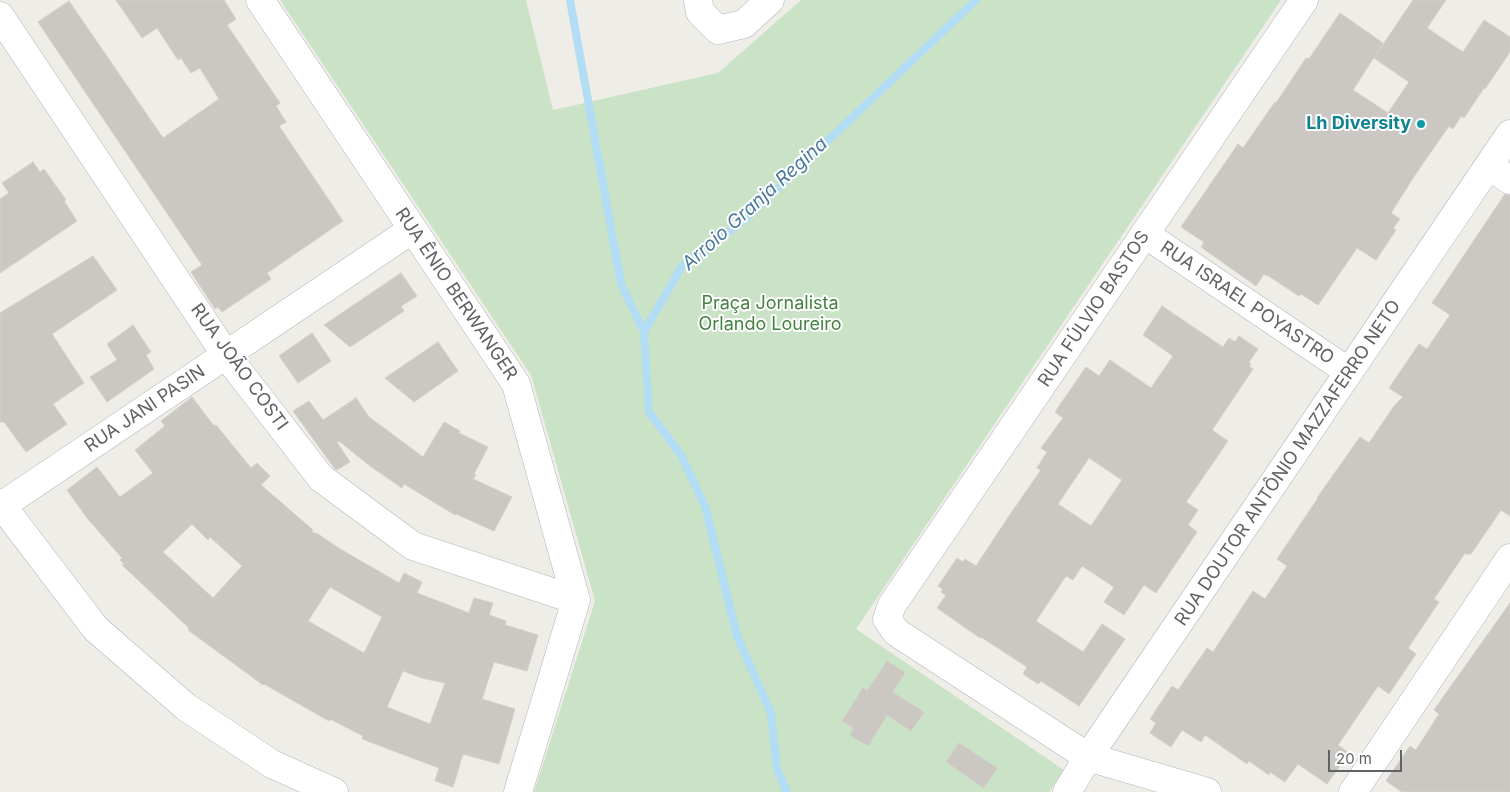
<!DOCTYPE html>
<html>
<head>
<meta charset="utf-8">
<style>
  body { margin:0 }
  #map { position:relative; width:1510px; height:792px; overflow:hidden; background:#efede8; font-family:Inter,sans-serif }
  canvas { display:block }
  .scale { position:absolute; left:1328px; top:750px; width:74px; height:22px; box-sizing:border-box; border:2px solid #5f6366; border-top:0; padding-left:6px; font-size:15px; line-height:18px; white-space:nowrap; color:#5f6366; -webkit-text-stroke:4px #fff; paint-order:stroke }
</style>
</head>
<body>
<div id="map">
<canvas width="1510" height="792"></canvas>
<div class="scale">20 m</div>
</div>
<script>
const ctx = document.querySelector('canvas').getContext('2d');
ctx.lineJoin = 'round';
function paint(path, color) { ctx.fillStyle = color; ctx.fill(path, 'evenodd'); }
const poly = rows => new Path2D(rows.map(r => 'M' + r).join(''));
function trace(path, color, width, dash) { ctx.strokeStyle = color; ctx.lineWidth = width; ctx.lineCap = dash ? 'butt' : 'round'; ctx.setLineDash(dash || []); ctx.stroke(path); }
function label(font, color, halo, rows, align = 'center') {
  ctx.font = font + ' Inter,sans-serif'; ctx.lineWidth = 4; ctx.setLineDash([]); ctx.textBaseline = 'middle'; ctx.strokeStyle = halo; ctx.fillStyle = color; for (const [text, x, y, turn = 0] of rows) {
    ctx.save(); ctx.translate(x, y); ctx.rotate((+turn || 0) * Math.PI / 180); ctx.textAlign = isNaN(turn) ? turn : align; if (halo) ctx.strokeText(text, 0, 0); ctx.fillText(text, 0, 0); ctx.restore();
  }
}
paint(poly([
  [280,0,526,0,553,110,718,73,801,0,1281,0,856,629,1064,770,1049,792,534,792,595,601,531,375]
]), '#cae3c7');
trace(poly([
  [570,0,621,284,644,332],
  [787,792,777,769,771,713,737,636,705,506,681,455,649,412,644,332,682,266,742,222,976,0]
]), '#b2ddf5', 8);
const building = poly([
  [116,0,224,0,236,19,227,25,280,103,276,106,286,122,279,126,343,221,267,273,271,279,222,312,218,307,215,309,191,272,202,265,38,22,69,1,163,138,219,99,200,68,191,73,181,58,178,60,157,28,142,38,116,0],
  [1413,0,1446,0,1427,28,1463,52,1484,20,1510,37,1510,52,1485,89,1484,88,1464,118,1461,116,1453,129,1449,126,1415,175,1391,213,1400,219,1393,228,1396,230,1376,260,1357,248,1318,305,1301,294,1299,296,1267,275,1266,276,1264,274,1256,286,1201,247,1204,242,1181,227,1238,144,1243,148,1275,102,1276,103,1306,58,1309,59,1340,13,1383,43,1353,90,1388,113,1409,82,1374,58,1413,0],
  [33,162,40,172,44,169,66,200,64,201,77,221,0,273,0,199,9,193,2,183,33,162],
  [1505,194,1510,195,1510,516,1501,510,1471,554,1469,553,1468,555,1465,553,1434,599,1439,602,1408,648,1416,654,1389,694,1378,686,1338,745,1349,753,1327,784,1298,764,1285,782,1270,772,1269,775,1249,761,1247,764,1205,735,1201,742,1182,730,1171,747,1150,733,1156,723,1150,719,1172,686,1178,690,1207,648,1213,652,1253,591,1265,599,1287,566,1277,559,1318,498,1317,498,1360,437,1369,443,1394,406,1403,397,1389,388,1419,344,1427,349,1450,315,1432,303,1505,194],
  [93,256,117,290,52,334,84,383,53,404,67,424,26,452,4,422,0,422,0,313,93,256],
  [401,273,417,296,401,306,404,311,350,347,324,325,401,273],
  [1162,306,1223,347,1229,338,1235,342,1239,336,1258,349,1249,362,1251,364,1249,366,1253,369,1212,430,1228,441,1186,502,1198,510,1188,525,1197,532,1156,593,1144,585,1124,615,1104,602,1114,587,1082,566,1073,580,1066,576,1036,621,1083,652,1102,624,1125,639,1079,706,1041,681,1038,684,1023,674,1027,667,981,637,980,638,937,608,946,595,941,592,943,589,938,586,957,558,963,562,965,559,976,566,1009,516,1041,470,1037,468,1047,452,1041,448,1063,418,1055,412,1086,367,1099,376,1110,360,1151,388,1173,356,1143,335,1162,306],
  [1089,458,1122,480,1091,526,1058,504,1089,458],
  [133,325,151,352,146,355,154,369,107,402,90,377,117,360,107,344,133,325],
  [312,333,331,361,298,383,279,356,312,333],
  [438,342,458,371,414,402,385,378,438,342],
  [192,397,214,426,216,425,251,468,257,463,270,476,261,485,313,530,311,532,318,534,340,549,399,583,404,573,422,582,417,593,469,613,474,598,493,603,489,615,506,621,505,625,538,635,527,671,494,662,482,699,515,709,499,764,463,754,453,787,435,781,439,768,362,739,363,736,330,719,329,721,264,684,263,685,188,630,189,628,122,565,124,564,120,560,122,558,87,518,67,490,97,467,120,497,153,473,135,450,165,426,161,421,192,397],
  [192,524,208,540,210,537,242,566,213,598,163,552,192,524],
  [330,587,382,617,364,653,308,621,330,587],
  [403,671,422,678,445,683,430,724,387,707,403,671],
  [356,398,369,417,423,457,444,422,460,431,459,433,488,447,474,474,476,475,473,479,512,497,494,531,456,514,455,515,404,484,402,488,370,466,339,441,337,442,350,462,337,470,335,469,293,411,309,401,323,420,356,398],
  [1510,603,1510,792,1402,792,1386,781,1410,746,1416,750,1439,714,1434,710,1510,603],
  [887,661,905,673,892,692,924,712,911,731,887,715,868,746,850,735,854,728,842,721,863,688,867,691,887,661],
  [959,743,997,768,984,788,946,762,959,743]
]);
paint(building, '#cbc8c4');
trace(building, '#d3cec7', 1);
const minor = poly([
  [260,0,516,384,576,600,518,792],
  [698,0,700,12,718,30,744,24,770,0],
  [0,16,226,355,321,478,413,546,576,600],
  [1489,166,1510,180],
  [1145,234,1349,372],
  [0,507,413,229],
  [1207,792,1088,757,896,632,887,619,892,605,1304,0],
  [1353,792,1510,558]
]);
const tertiary = poly([
  [0,503,96,629,186,707,272,764,334,792],
  [1067,792,1088,757,1510,134]
]);
trace(minor, '#b2b5b8', 29);
trace(tertiary, '#b2b5b8', 29);
trace(minor, '#fff', 28);
trace(tertiary, '#fff', 28);
for (const [x, y, r, color] of [
  [1421,124,5,"#0f9aa8"]
]) { const dot = new Path2D(); dot.arc(x, y, r, 0, 2 * Math.PI); ctx.fillStyle = color; ctx.fill(dot); trace(dot, '#fff', 2); }
label('bold 18px', '#0d838f', '#fff', [
  ["Lh Diversity",1411,124]
], 'right');
label('18px', '#5f6366', '#fff', [
  ["RUA ÊNIO BERWANGER",456,294,56],
  ["RUA ISRAEL POYASTRO",1247,303,34],
  ["RUA FÚLVIO BASTOS",1094,309,-56],
  ["RUA JOÃO COSTI",239,367,54],
  ["RUA JANI PASIN",145,409,-34],
  ["RUA DOUTOR ANTÔNIO MAZZAFERRO NETO",1288,463,-56]
]);
label('18px', '#448241', '#fff', [
  ["Praça Jornalista",770,304],
  ["Orlando Loureiro",770,325]
]);
label('italic 19px', '#4c7a9d', '#fff', [
  ["Arroio Granja Regina",755,204,-42]
]);
</script>
</body>
</html>
